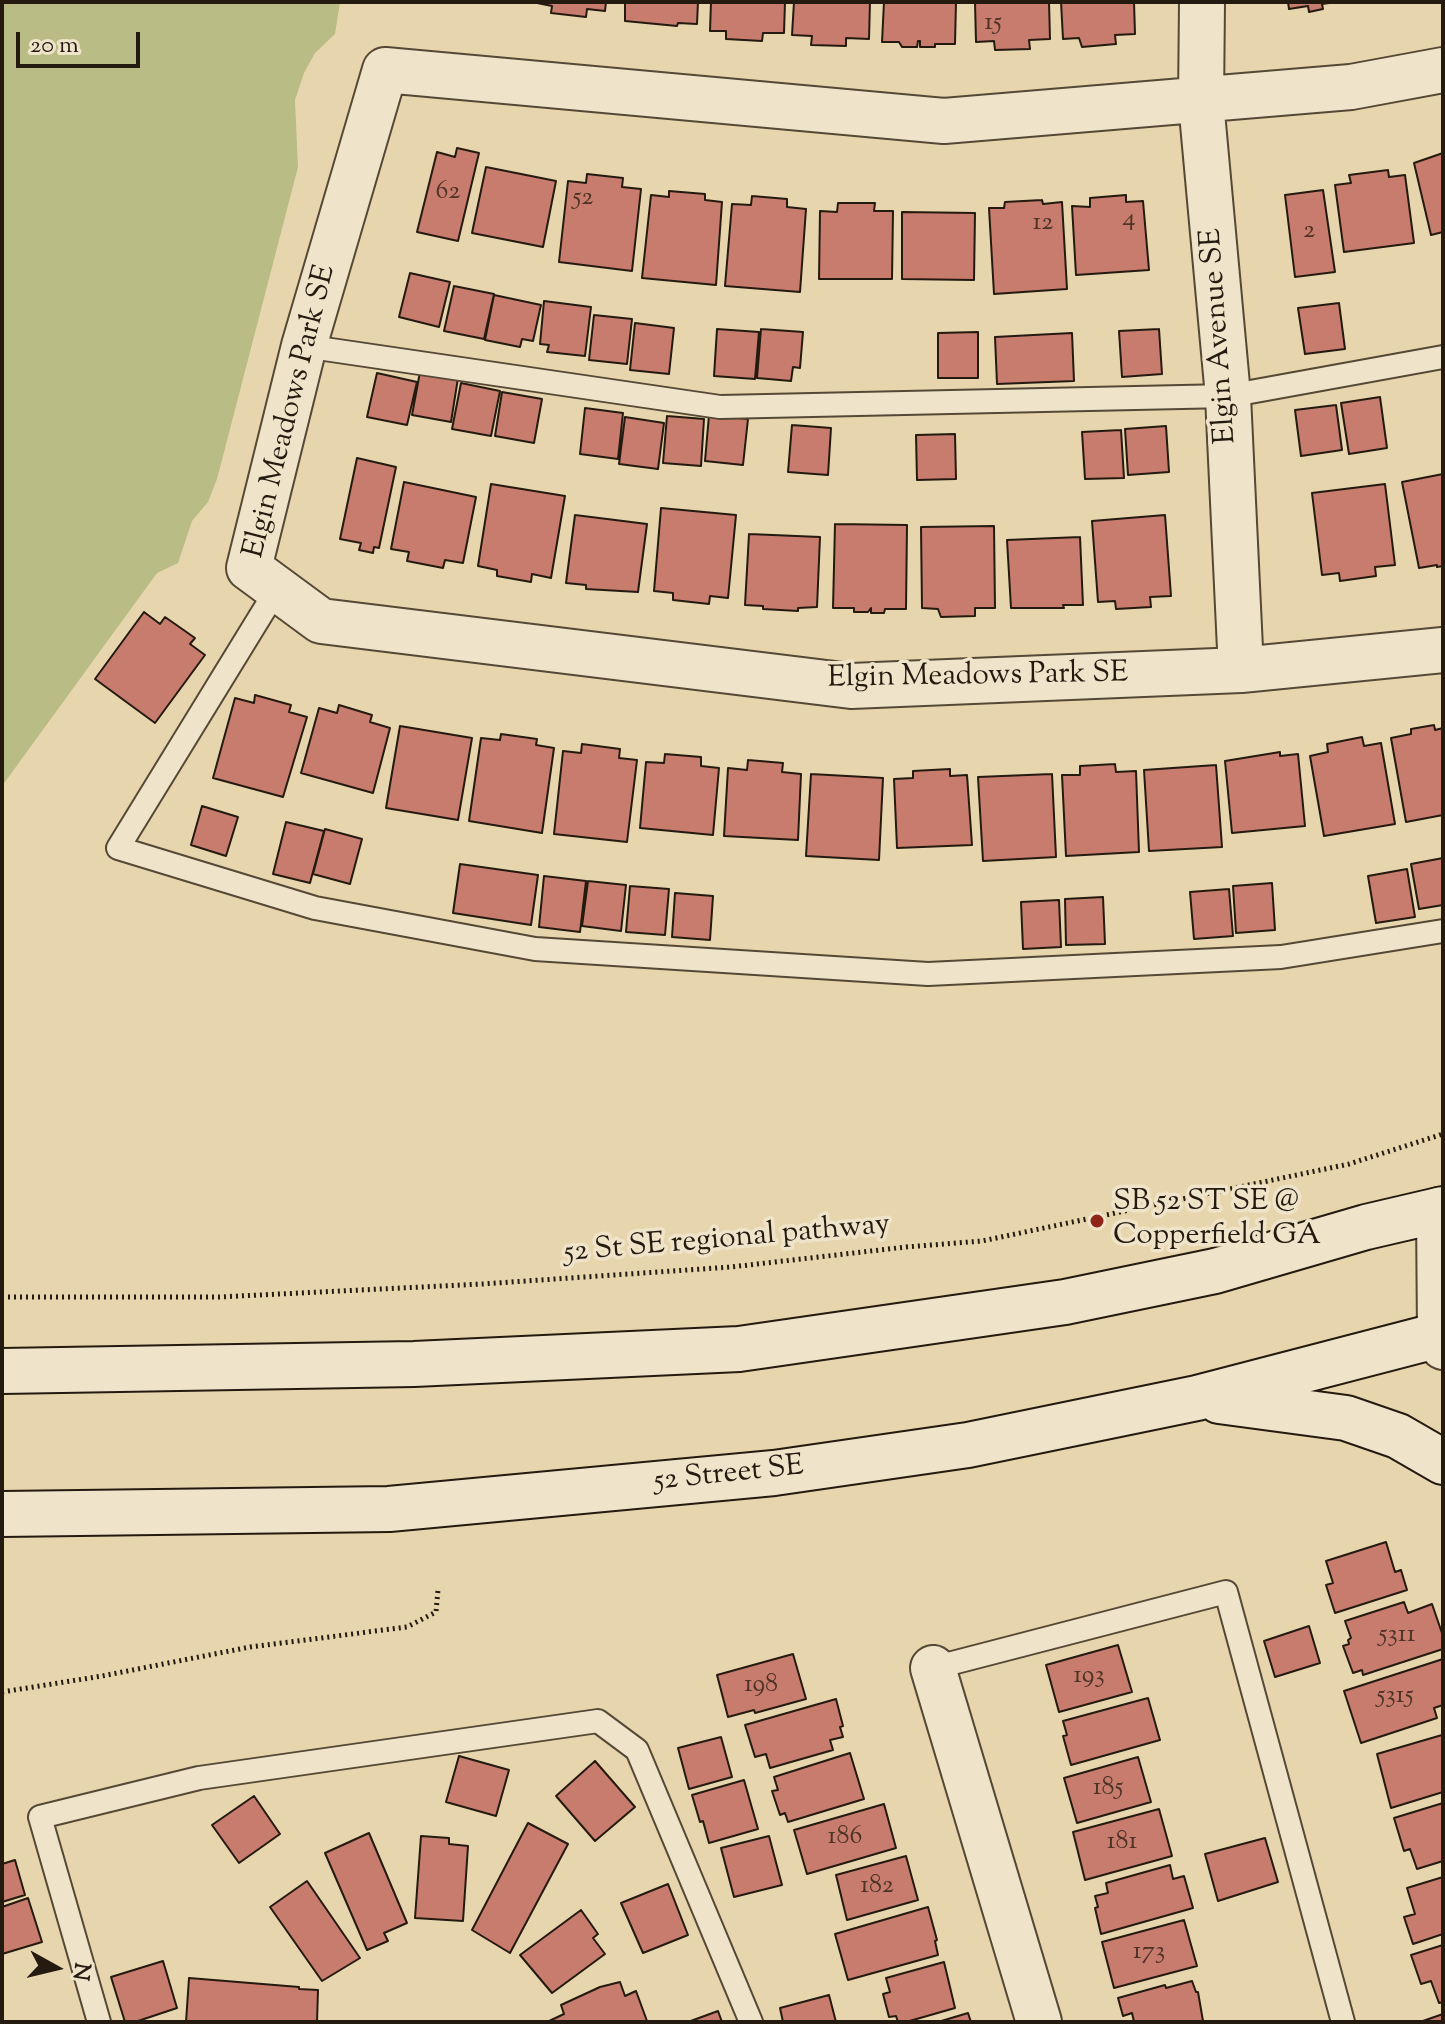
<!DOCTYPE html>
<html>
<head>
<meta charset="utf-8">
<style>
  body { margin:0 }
  #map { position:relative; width:1445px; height:2024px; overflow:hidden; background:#e7d5ad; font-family:"Sorts Mill Goudy",serif }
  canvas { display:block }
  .frame { position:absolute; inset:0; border:4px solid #241a0f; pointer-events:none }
  .north { position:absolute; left:16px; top:1928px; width:80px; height:80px; -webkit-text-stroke:6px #efe4ca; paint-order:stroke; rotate:98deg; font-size:22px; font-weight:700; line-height:32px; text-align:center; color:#241a0f }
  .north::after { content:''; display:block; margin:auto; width:28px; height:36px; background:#241a0f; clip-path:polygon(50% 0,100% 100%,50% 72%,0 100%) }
  .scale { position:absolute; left:16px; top:32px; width:124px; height:36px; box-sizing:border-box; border:4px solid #241a0f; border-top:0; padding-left:10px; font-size:24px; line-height:28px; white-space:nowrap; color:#241a0f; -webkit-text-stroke:6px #efe4ca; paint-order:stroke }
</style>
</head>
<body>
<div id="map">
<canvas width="1445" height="2024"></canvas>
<div class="frame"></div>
<div class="north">N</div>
<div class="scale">20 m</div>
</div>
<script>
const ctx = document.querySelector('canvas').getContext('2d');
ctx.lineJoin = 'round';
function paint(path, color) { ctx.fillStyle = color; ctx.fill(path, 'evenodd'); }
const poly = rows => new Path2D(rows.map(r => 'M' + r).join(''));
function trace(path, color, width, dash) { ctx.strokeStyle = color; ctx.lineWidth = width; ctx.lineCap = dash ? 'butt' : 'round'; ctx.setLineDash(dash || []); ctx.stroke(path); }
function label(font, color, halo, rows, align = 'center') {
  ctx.font = font + ' "Sorts Mill Goudy",serif'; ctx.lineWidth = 7; ctx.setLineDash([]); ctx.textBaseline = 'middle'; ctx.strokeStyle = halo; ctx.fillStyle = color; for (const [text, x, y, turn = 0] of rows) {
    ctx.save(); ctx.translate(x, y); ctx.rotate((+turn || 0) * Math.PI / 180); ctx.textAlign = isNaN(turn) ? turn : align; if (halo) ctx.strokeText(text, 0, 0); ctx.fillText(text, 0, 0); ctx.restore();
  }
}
paint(poly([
  [2,2,340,2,335,34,315,53,304,73,295,100,298,167,217,479,208,502,192,521,178,563,157,573,2,786]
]), '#babc86');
const building = poly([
  [532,2,606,2,605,11,587,9,586,17,551,13,552,6,532,2],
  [625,2,698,2,697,24,678,23,677,26,625,21,625,2],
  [711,2,785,2,784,33,763,33,762,41,726,39,726,31,710,31,711,2],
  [794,2,870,2,869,39,846,38,846,46,811,45,812,36,792,35,794,2],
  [884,2,956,2,955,44,935,44,935,47,920,47,920,41,918,41,917,47,902,47,899,42,882,42,884,2],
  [975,2,1049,2,1050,39,1029,40,1030,49,995,50,994,41,976,42,975,2],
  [1061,2,1134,2,1135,34,1115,35,1116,44,1082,47,1079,38,1063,39,1061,2],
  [1288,2,1329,2,1329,3,1322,4,1323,9,1309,12,1308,6,1289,9,1288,2],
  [457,148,479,153,458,241,417,232,437,152,455,157,457,148],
  [1443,153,1443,232,1431,235,1414,163,1443,153],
  [486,167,556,181,543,247,472,233,486,167],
  [1388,170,1389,177,1405,175,1414,243,1344,252,1335,185,1351,183,1349,175,1388,170],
  [587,174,623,178,622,187,641,189,632,271,559,262,568,181,586,183,587,174],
  [1323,190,1335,272,1295,277,1285,195,1323,190],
  [669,191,705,194,705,200,722,202,716,285,642,278,651,195,669,197,669,191],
  [1126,195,1126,202,1143,201,1149,270,1076,275,1072,206,1090,207,1090,198,1126,195],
  [752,196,787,199,787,207,806,209,800,292,725,286,732,204,751,205,752,196],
  [1042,200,1043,204,1062,202,1067,289,994,294,989,208,1004,208,1005,202,1042,200],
  [838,203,875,203,874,211,893,211,892,279,819,279,820,211,837,212,838,203],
  [902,212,975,213,974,280,902,279,902,212],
  [410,273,450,282,439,327,399,317,410,273],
  [454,286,494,294,484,339,444,331,454,286],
  [494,295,541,305,533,341,522,339,520,347,485,340,494,295],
  [544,301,591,307,585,356,547,352,549,345,540,344,544,301],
  [1339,303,1345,349,1305,354,1298,308,1339,303],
  [594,315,632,319,627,364,589,360,594,315],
  [635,323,674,328,669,374,630,370,635,323],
  [717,329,759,332,755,379,714,376,717,329],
  [761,329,803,332,800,368,793,367,791,381,757,378,761,329],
  [1159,329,1162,374,1122,377,1119,331,1159,329],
  [978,332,978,378,938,378,938,333,978,332],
  [1072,333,1074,381,997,384,995,337,1072,333],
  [420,372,458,378,451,422,412,415,420,372],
  [377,373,417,382,407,425,367,417,377,373],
  [461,383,500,391,491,436,452,429,461,383],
  [502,392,542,399,534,443,495,436,502,392],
  [1380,397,1387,448,1349,454,1341,403,1380,397],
  [1336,405,1342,450,1301,456,1295,410,1336,405],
  [585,408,623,413,618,459,580,454,585,408],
  [709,415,748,419,743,465,705,461,709,415],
  [667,416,704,419,701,466,663,463,667,416],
  [625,417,664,423,658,469,619,464,625,417],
  [792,425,831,428,828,475,788,472,792,425],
  [1166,426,1169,472,1128,475,1125,429,1166,426],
  [1121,430,1124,478,1085,479,1082,432,1121,430],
  [955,434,956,479,917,480,916,435,955,434],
  [357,458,396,467,379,548,374,547,373,553,359,550,361,543,340,539,357,458],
  [1443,474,1443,566,1437,567,1437,565,1419,568,1402,482,1443,474],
  [404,482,476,497,463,563,445,560,443,568,407,561,409,552,391,549,404,482],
  [491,484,565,496,551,578,532,574,531,582,497,576,497,570,478,566,491,484],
  [1385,484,1395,565,1375,567,1376,576,1340,581,1339,573,1322,575,1312,493,1385,484],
  [661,508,736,515,728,598,710,596,709,604,673,600,673,593,654,591,661,508],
  [575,515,647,524,638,592,586,589,586,585,566,583,575,515],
  [1165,515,1171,596,1150,597,1151,607,1116,609,1115,601,1098,602,1092,521,1165,515],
  [835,524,907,525,906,609,885,609,884,613,871,613,871,608,868,612,854,612,854,608,833,608,835,524],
  [994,526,995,608,975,608,975,616,941,617,938,609,922,608,921,527,994,526],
  [749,534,820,537,817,607,798,608,798,611,763,609,763,606,745,605,749,534],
  [1080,537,1083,605,1063,605,1064,608,1011,608,1007,540,1080,537],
  [144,612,160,624,165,617,195,638,190,644,205,655,155,723,95,679,144,612],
  [255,695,291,705,289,712,307,717,283,797,213,778,235,698,254,703,255,695],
  [339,705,372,715,370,722,390,728,373,793,301,773,319,708,337,713,339,705],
  [1434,725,1435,730,1443,728,1443,815,1406,822,1391,738,1411,734,1411,729,1434,725],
  [400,726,472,738,458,820,386,808,400,726],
  [501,734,537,739,536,745,554,748,542,833,469,821,481,738,500,740,501,734],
  [1362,737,1364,746,1381,743,1395,824,1324,836,1310,756,1328,752,1327,744,1362,737],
  [582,744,620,749,619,758,637,760,627,842,554,834,563,751,581,753,582,744],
  [1280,752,1280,756,1298,754,1305,826,1232,833,1225,761,1280,752],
  [665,754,701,757,701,766,719,768,713,835,640,828,646,762,664,763,665,754],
  [748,760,783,763,782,772,801,774,798,840,724,836,728,768,747,770,748,760],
  [1115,764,1116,772,1136,771,1139,852,1066,856,1062,775,1080,775,1080,766,1115,764],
  [1216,765,1222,847,1149,851,1144,770,1216,765],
  [950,769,950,776,967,775,972,845,897,848,894,779,913,778,913,771,950,769],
  [811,774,883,778,879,860,806,856,811,774],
  [1052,774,1056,857,983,861,978,777,1052,774],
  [202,806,238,817,226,856,191,845,202,806],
  [286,822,324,831,310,883,273,874,286,822],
  [325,829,362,839,350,884,313,874,325,829],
  [1443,858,1443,905,1419,909,1411,864,1443,858],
  [460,864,538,875,531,925,453,913,460,864],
  [1407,869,1415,917,1376,923,1368,876,1407,869],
  [544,876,586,881,580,932,539,927,544,876],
  [588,881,626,885,621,931,582,926,588,881],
  [1272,883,1275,930,1236,933,1233,886,1272,883],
  [630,886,669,889,665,935,626,932,630,886],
  [1229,889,1233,936,1194,939,1190,892,1229,889],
  [675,893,713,896,710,940,672,937,675,893],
  [1103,897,1105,944,1066,945,1065,899,1103,897],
  [1059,900,1061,947,1023,949,1021,902,1059,900],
  [1386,1542,1395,1572,1401,1570,1407,1590,1335,1613,1326,1585,1333,1583,1326,1561,1386,1542],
  [1404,1602,1408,1613,1432,1604,1443,1636,1443,1649,1363,1675,1362,1670,1353,1673,1343,1646,1349,1644,1348,1640,1351,1638,1345,1621,1404,1602],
  [1309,1626,1320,1663,1275,1677,1264,1641,1309,1626],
  [1118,1645,1132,1692,1059,1712,1046,1665,1118,1645],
  [793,1654,806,1699,755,1713,754,1710,728,1717,717,1675,793,1654],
  [1443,1659,1443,1705,1434,1708,1437,1718,1361,1743,1344,1691,1443,1659],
  [1148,1698,1160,1740,1071,1765,1063,1736,1067,1735,1063,1721,1148,1698],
  [836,1699,843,1726,840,1727,843,1737,830,1740,833,1750,770,1768,766,1754,755,1757,745,1725,836,1699],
  [1442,1735,1443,1792,1391,1808,1377,1754,1442,1735],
  [721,1737,732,1777,689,1789,678,1748,721,1737],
  [850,1753,864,1799,788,1822,785,1813,780,1815,772,1791,778,1790,774,1777,850,1753],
  [459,1756,509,1770,496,1816,446,1802,459,1756],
  [1138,1757,1151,1802,1077,1823,1064,1778,1138,1757],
  [595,1761,635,1807,595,1841,556,1796,595,1761],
  [744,1780,758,1829,709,1843,703,1821,700,1822,692,1795,744,1780],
  [254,1796,280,1834,239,1863,212,1825,254,1796],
  [1443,1803,1443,1861,1417,1869,1410,1849,1404,1851,1394,1818,1443,1803],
  [884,1804,896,1848,807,1874,794,1830,884,1804],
  [1159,1809,1172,1856,1085,1880,1073,1832,1159,1809],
  [528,1823,568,1844,510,1953,472,1930,528,1823],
  [369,1833,407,1923,384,1933,388,1941,367,1950,325,1853,369,1833],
  [421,1836,449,1838,449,1844,468,1846,463,1921,415,1918,421,1836],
  [769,1836,782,1885,734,1897,721,1848,769,1836],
  [1265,1838,1278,1882,1218,1901,1205,1854,1265,1838],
  [906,1856,918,1900,847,1920,836,1875,906,1856],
  [15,1860,25,1895,2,1902,2,1864,15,1860],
  [1170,1865,1173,1879,1184,1876,1193,1908,1101,1934,1095,1908,1098,1907,1095,1896,1108,1893,1106,1883,1170,1865],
  [1443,1877,1443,1934,1413,1944,1404,1917,1415,1914,1407,1888,1443,1877],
  [307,1881,360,1958,322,1981,270,1907,307,1881],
  [668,1884,688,1935,643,1953,621,1903,668,1884],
  [28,1898,42,1942,2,1954,2,1907,28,1898],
  [928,1907,937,1940,935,1941,938,1955,848,1980,835,1934,928,1907],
  [581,1910,598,1934,593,1938,605,1954,552,1993,520,1955,581,1910],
  [1184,1920,1197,1966,1114,1988,1102,1942,1184,1920],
  [1443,1945,1443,2002,1439,2003,1431,1981,1421,1984,1411,1955,1443,1945],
  [163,1961,177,2008,135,2022,125,2022,111,1977,163,1961],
  [944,1962,955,2008,906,2022,898,2022,896,2016,889,2017,883,1994,890,1992,886,1978,944,1962],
  [189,1978,299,1987,299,1989,318,1990,317,2022,186,2022,189,1978],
  [1192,1981,1196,1992,1198,1992,1203,2021,1134,2022,1132,2013,1123,2016,1118,1998,1165,1985,1166,1988,1192,1981],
  [620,1982,625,1996,636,1991,647,2021,547,2022,564,2014,561,2005,600,1987,620,1982],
  [829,1995,836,2022,783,2022,780,2008,829,1995],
  [718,2011,722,2022,688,2022,718,2011],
  [968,2013,971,2022,938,2022,968,2013],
  [1443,2014,1443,2022,1420,2022,1443,2014]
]);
paint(building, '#c87c6d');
trace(building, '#241a0f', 2);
const service = poly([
  [304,346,720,407,1228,396,1443,357],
  [277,589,118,848,315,908,535,949,928,974,1281,957,1443,931],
  [933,1668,1226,1592,1343,2022],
  [99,2022,40,1817,199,1778,598,1721,637,1750,751,2022]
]);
const minor = poly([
  [1202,2,1201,102,1228,396,1241,670],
  [1443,70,1351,87,944,121,385,70,304,346,249,568,321,621,851,686,1241,670,1443,650],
  [1439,1210,1440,1335,1443,1347],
  [933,1668,1039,2022]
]);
const secondary = poly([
  [2,1371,414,1364,739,1349,1065,1302,1215,1271,1366,1227,1443,1209],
  [1219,1401,1346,1418,1398,1436,1443,1462],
  [2,1514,389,1509,774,1473,968,1445,1197,1398,1443,1334]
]);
trace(service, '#554936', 26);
trace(minor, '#554936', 48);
trace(secondary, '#241a0f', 48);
trace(poly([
  [2,1297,219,1297,482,1284,731,1267,906,1247,982,1241,1349,1164,1443,1134],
  [2,1692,102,1676,250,1647,407,1627,436,1612,438,1590]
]), '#241a0f', 5, [2, 4]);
trace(service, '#efe4ca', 22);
trace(minor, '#efe4ca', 44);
trace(secondary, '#efe4ca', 44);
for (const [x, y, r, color] of [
  [1097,1221,8,"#8f2418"]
]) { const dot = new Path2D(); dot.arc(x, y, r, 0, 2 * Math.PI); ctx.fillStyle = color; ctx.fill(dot); trace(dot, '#efe4ca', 3); }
label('26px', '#4d3226', null, [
  ["15",993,25],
  ["62",448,194],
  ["52",583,200],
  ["4",1129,221],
  ["12",1043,225],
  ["2",1309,233],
  ["5311",1397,1637],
  ["193",1089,1678],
  ["198",761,1687],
  ["5315",1395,1698],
  ["185",1108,1790],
  ["186",845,1839],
  ["181",1122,1844],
  ["182",877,1888],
  ["173",1149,1954]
]);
label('30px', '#241a0f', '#efe4ca', [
  ["Elgin Avenue SE",1221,336,-94],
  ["Elgin Meadows Park SE",292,412,-76],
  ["Elgin Meadows Park SE",978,678,-1],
  ["52 St SE regional pathway",727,1241,-5],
  ["52 Street SE",729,1476,-6]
]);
label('30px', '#241a0f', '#efe4ca', [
  ["SB 52 ST SE @",1113,1204],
  ["Copperfield GA",1113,1238]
], 'left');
</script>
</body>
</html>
